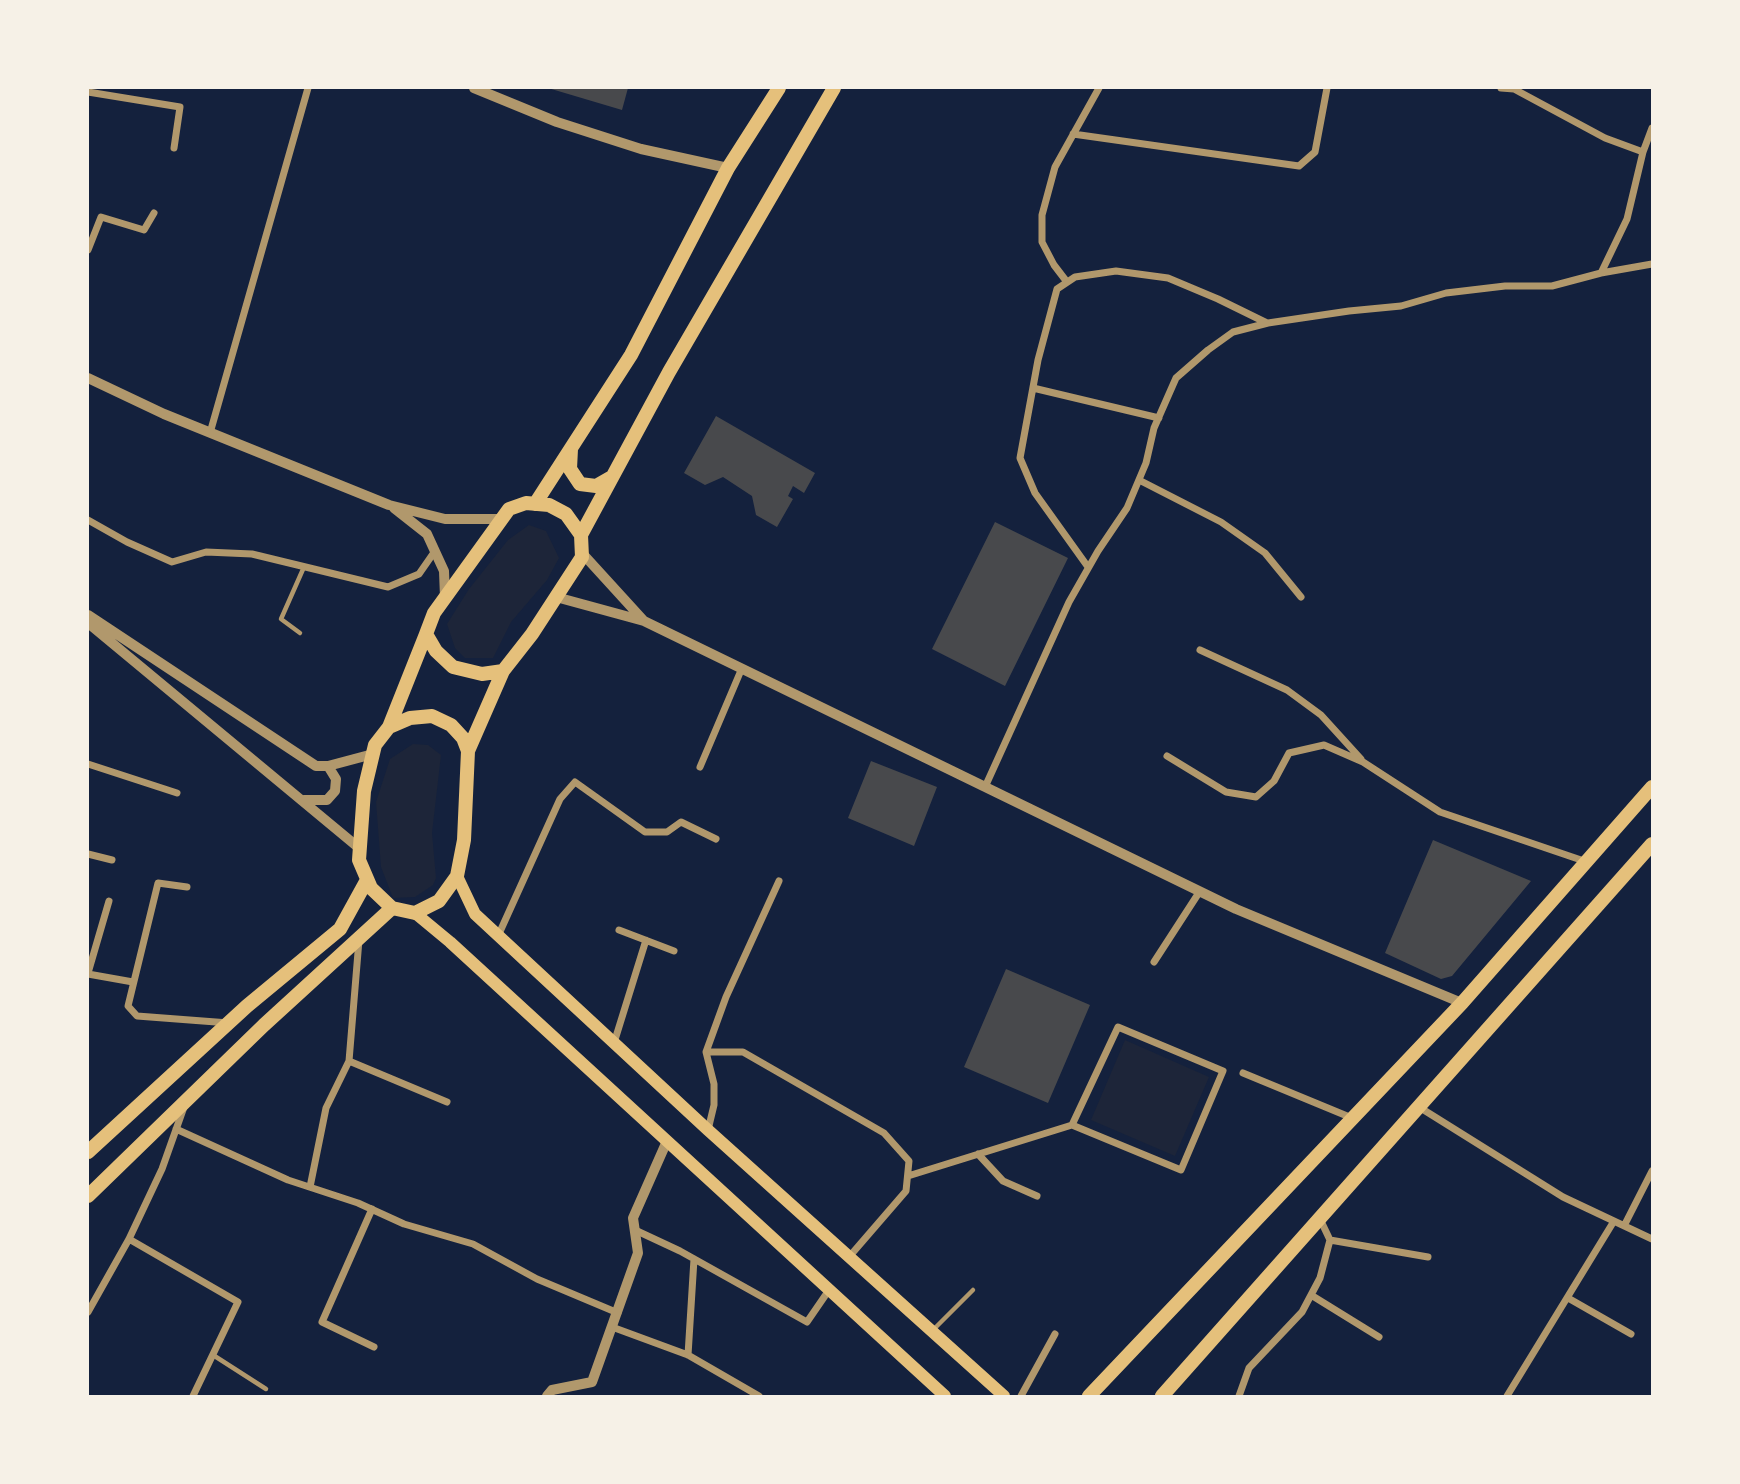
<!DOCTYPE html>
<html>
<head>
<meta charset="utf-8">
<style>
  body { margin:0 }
  #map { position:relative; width:1740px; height:1484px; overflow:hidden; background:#14213d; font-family:Poppins,sans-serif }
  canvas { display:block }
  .frame { position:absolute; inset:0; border:89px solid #f6f1e7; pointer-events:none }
</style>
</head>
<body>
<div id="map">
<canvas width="1740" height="1484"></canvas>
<div class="frame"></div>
</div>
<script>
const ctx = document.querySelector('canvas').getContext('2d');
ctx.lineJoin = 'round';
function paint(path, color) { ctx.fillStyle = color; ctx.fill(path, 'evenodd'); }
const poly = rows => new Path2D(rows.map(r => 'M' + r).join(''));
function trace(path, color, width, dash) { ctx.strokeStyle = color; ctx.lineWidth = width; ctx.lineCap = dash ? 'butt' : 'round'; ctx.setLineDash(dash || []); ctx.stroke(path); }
paint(poly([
  [529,525,546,531,559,558,547,580,511,622,493,658,465,658,455,648,447,624,469,589,508,540],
  [413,744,428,745,441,755,432,833,436,878,433,885,415,897,393,898,381,867,376,802,390,759],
  [1125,1040,1209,1077,1175,1156,1091,1120]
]), '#1d2539');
paint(poly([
  [548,88,628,88,622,110],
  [716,416,815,473,804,493,793,486,788,496,793,499,777,527,756,515,752,496,723,477,705,485,684,473],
  [995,522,1068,558,1005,686,932,649],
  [871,761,937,787,914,846,848,818],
  [1433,840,1531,881,1452,976,1441,979,1385,953],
  [1006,969,1090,1005,1048,1103,964,1067]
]), '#48494c');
trace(poly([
  [300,633,281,619,304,567],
  [932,1331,973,1290],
  [213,1355,266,1389]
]), '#b1986c', 4.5);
trace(poly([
  [1501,88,1514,89,1605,138,1643,152],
  [88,92,180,107,174,148],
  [1073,134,1299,166,1315,152,1327,88],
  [88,250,101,217,144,230,154,213],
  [1601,273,1627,219,1643,152,1652,128],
  [1067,282,1054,265,1042,242,1042,215,1055,167,1099,88],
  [1033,388,1159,418],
  [210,433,308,88],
  [1139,480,1221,522,1265,553,1301,597],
  [88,520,127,542,172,562,206,552,252,554,388,587,419,574,435,551],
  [1088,567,1035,493,1020,458,1038,360,1057,289,1075,277,1116,271,1168,278,1218,299,1267,323],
  [1200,650,1287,690,1321,715,1361,759],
  [1167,756,1226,792,1256,797,1274,781,1289,753,1324,745,1363,762,1440,812,1587,862],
  [88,764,177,793],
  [700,767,742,668],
  [985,787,1069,602,1098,551,1127,508,1146,463,1154,428,1176,378,1208,350,1233,332,1268,323,1349,311,1401,306,1446,293,1505,286,1552,286,1601,273,1652,264],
  [88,854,112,860],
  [187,887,158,883,128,1006,137,1016,229,1023],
  [619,930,674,951],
  [498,936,560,799,575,782,645,832,667,832,681,822,716,839],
  [1154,962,1200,891],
  [88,973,109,901],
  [88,974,133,982],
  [614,1043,646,940],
  [706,1052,743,1052,884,1133,909,1161,906,1191,849,1257],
  [349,1061,447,1102],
  [1243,1073,1352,1118],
  [1419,1107,1563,1197,1652,1239],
  [176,1129,288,1180,358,1203,404,1224,473,1244,537,1279,618,1313],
  [708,1130,714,1105,714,1084,706,1052,726,997,779,881],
  [978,1154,1003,1181,1037,1196],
  [908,1176,1072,1125,1181,1170,1223,1071,1118,1027,1072,1125],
  [310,1187,326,1108,349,1061,359,940],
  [372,1209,322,1322,374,1347],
  [1624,1226,1652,1171],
  [635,1230,680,1251,807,1322,829,1290],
  [129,1239,238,1302,193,1396],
  [1330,1240,1428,1257],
  [1311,1295,1379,1337],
  [1568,1298,1631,1334],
  [88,1312,129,1239,162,1169,184,1107],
  [612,1327,688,1355,759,1396],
  [688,1355,694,1259],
  [1021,1396,1055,1334],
  [1239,1396,1249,1368,1302,1312,1320,1278,1330,1240,1320,1219],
  [1507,1396,1614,1221]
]), '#b1986c', 7);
trace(poly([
  [474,88,557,122,641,149,728,168],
  [88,378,164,414,389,505,445,519,502,519],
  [394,508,427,534,444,571,445,597],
  [582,553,644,621],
  [556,597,644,621,1236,909,1462,1003],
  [88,615,316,766,328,766,373,754],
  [88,623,359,848],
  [304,800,327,800,335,791,336,779,328,766],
  [547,1396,552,1390,592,1382,638,1253,633,1218,667,1141]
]), '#b1986c', 10);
trace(poly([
  [457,876,475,914,708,1130,1004,1396],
  [415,913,450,942,945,1396]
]), '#e5c07b', 12);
trace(poly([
  [571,449,570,469,580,484,596,486,610,478],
  [526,503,549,505,566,514,581,535,582,557,532,634,503,671,482,674,453,667,436,651,426,634,434,613,509,509,526,503],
  [535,504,631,355,728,168,779,88],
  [581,535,669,372,834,88],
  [389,727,426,634],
  [468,751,463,738,451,725,432,716,410,718,389,727,375,745,364,791,359,860,371,888,392,908,415,913,439,901,457,876,464,840,468,751,503,671],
  [88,1152,247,1006,340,929,367,880],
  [88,1196,264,1025,392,908],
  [1089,1396,1462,1003,1652,787],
  [1162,1396,1652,844]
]), '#e5c07b', 14);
</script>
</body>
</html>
